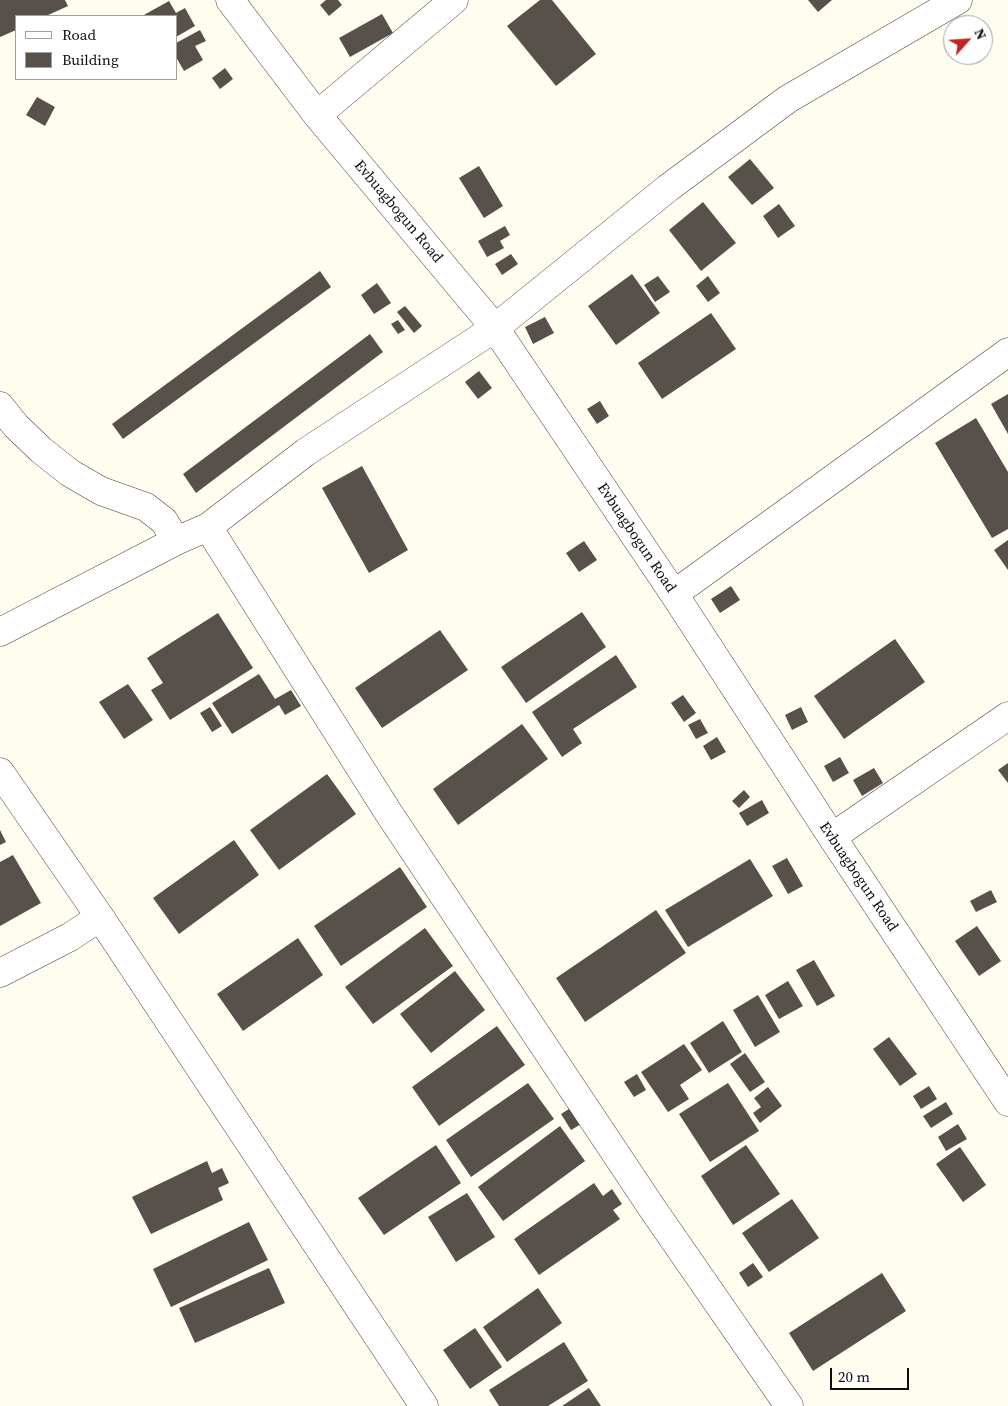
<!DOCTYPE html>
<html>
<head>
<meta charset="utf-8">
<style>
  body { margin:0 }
  #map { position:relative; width:1008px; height:1406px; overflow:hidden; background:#fffdf0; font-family:"Source Serif 4",serif }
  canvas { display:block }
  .legend { position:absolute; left:15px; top:15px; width:162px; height:65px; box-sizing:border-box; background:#fff; border:1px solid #9f9f9f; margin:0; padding:6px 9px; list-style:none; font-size:15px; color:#0f0f0f }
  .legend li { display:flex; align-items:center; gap:10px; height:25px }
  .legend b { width:25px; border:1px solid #9f9f9f }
  .north { position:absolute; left:943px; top:15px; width:50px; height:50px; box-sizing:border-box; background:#fff; border:1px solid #9f9f9f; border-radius:50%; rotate:64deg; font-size:14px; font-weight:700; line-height:20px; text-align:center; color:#0f0f0f }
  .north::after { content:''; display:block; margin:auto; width:18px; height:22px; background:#c12624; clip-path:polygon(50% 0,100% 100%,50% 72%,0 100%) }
  .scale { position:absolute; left:830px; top:1368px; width:79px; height:22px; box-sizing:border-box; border:2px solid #0f0f0f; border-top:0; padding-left:6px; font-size:15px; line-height:18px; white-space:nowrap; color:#0f0f0f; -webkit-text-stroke:4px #fff; paint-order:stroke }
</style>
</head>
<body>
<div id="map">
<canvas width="1008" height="1406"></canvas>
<ul class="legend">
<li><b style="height:6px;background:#fff"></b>Road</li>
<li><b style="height:14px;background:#57504b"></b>Building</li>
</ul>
<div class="north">N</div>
<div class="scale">20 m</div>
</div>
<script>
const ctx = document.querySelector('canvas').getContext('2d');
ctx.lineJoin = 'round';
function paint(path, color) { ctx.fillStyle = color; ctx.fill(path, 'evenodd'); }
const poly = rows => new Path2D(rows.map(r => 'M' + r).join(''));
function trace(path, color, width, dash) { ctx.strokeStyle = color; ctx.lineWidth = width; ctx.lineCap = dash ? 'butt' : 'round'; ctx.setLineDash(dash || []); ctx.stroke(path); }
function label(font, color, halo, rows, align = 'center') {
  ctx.font = font + ' "Source Serif 4",serif'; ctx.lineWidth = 5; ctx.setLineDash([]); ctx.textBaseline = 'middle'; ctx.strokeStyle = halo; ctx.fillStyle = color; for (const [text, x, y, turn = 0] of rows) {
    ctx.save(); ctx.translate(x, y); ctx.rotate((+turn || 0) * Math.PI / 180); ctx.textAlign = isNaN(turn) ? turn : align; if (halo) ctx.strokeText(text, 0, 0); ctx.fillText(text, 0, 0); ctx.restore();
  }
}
paint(poly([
  [0,0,65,0,68,6,46,16,16,16,16,30,0,37],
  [326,0,338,0,342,5,329,16,320,5],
  [540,0,552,0,596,54,556,86,507,26],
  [808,0,832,0,818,12],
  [169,1,176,13,185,8,195,26,176,37,176,16,142,16],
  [382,14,393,33,350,57,339,38],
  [200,30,206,41,195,46,203,60,184,71,176,57,176,43],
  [225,68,233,79,220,89,212,78],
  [37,97,55,107,45,126,26,115],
  [750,159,774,188,752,205,728,177],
  [479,166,503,206,484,218,459,178],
  [703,202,736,243,701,271,669,230],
  [779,204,795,226,778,238,763,216],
  [505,226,510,235,500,241,504,248,487,257,478,241],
  [511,254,518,264,502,275,495,264],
  [320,271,331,287,123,439,112,424],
  [632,274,660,313,616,345,588,306],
  [658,276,670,292,655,302,644,285],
  [708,276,720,293,708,302,696,286],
  [377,283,391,303,374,314,361,295],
  [405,306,422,326,414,333,397,312],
  [711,313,736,349,662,399,638,363],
  [545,317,554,333,533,344,525,327],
  [398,320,405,330,398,334,391,324],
  [370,334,383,352,196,493,183,474],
  [479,371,492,388,478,399,465,382],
  [1008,394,1008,434,991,404],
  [600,401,609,416,597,424,587,409],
  [976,418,1008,472,1008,529,992,538,935,443],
  [362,466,408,550,369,573,322,488],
  [1008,540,1008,570,994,550],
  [584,541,597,560,579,572,566,553],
  [731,586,740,600,720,613,711,599],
  [582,612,606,647,526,703,501,667],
  [218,613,253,668,170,720,151,690,163,683,147,658],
  [440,630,468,670,382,728,355,688],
  [895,639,925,682,844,739,814,696],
  [616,655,637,687,573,729,582,743,562,757,532,712],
  [259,674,275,699,291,690,301,706,285,715,279,705,232,734,212,703],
  [128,684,153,720,124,739,99,702],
  [683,695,696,713,684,722,671,703],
  [210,707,222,726,212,732,200,713],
  [801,707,808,722,792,730,785,715],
  [700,719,708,733,696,739,688,725],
  [522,724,548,759,458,825,433,789],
  [717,737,726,752,711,760,703,746],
  [840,757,849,773,833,782,824,766],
  [1008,763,1008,783,998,770],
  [874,768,883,783,862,796,853,780],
  [327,774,356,814,279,870,250,830],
  [744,790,750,797,739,808,732,801],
  [762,800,769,813,747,826,739,813],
  [0,830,6,842,0,845],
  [234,840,259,875,179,934,153,898],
  [13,855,41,903,0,926,0,862],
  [787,858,803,886,788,894,772,866],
  [750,859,773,896,688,947,665,910],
  [400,867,427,907,341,966,314,926],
  [991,890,997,902,976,912,970,901],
  [656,910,686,953,585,1022,556,978],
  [977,926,1001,961,979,976,955,941],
  [425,928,453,966,373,1024,345,987],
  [298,938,323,975,243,1031,217,994],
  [814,960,835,996,817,1006,796,970],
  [455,971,485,1010,431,1053,400,1014],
  [788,981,803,1006,779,1019,765,995],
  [758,995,780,1032,755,1047,733,1010],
  [723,1021,742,1052,709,1073,690,1043],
  [497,1026,525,1065,439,1126,412,1087],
  [889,1037,917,1074,900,1086,873,1049],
  [684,1044,702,1070,680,1085,689,1099,668,1112,641,1072],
  [745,1053,765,1082,750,1092,730,1064],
  [637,1074,646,1090,634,1097,624,1082],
  [528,1083,554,1119,471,1177,446,1140],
  [728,1083,759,1131,710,1162,679,1114],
  [929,1086,937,1099,921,1109,913,1096],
  [768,1087,782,1106,760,1123,753,1113,761,1107,754,1098],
  [946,1102,953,1114,931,1128,923,1116],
  [572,1107,583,1123,571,1130,561,1114],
  [958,1124,967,1139,946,1151,938,1137],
  [560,1126,585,1161,503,1221,478,1187],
  [436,1145,461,1183,384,1235,358,1198],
  [746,1145,780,1194,733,1225,701,1176],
  [960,1147,986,1185,963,1202,936,1164],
  [207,1161,212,1173,222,1168,229,1183,218,1188,223,1200,151,1234,132,1197],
  [594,1183,603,1196,612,1189,622,1204,613,1210,620,1219,539,1275,514,1239],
  [467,1193,495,1237,456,1262,428,1217],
  [792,1199,819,1238,769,1272,742,1233],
  [249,1222,268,1260,171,1307,153,1269],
  [753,1263,763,1277,748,1287,739,1273],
  [269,1268,285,1303,195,1343,179,1308],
  [882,1273,906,1311,813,1371,789,1333],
  [538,1288,562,1323,507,1362,483,1327],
  [475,1328,502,1367,470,1389,443,1350],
  [564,1342,588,1381,548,1406,499,1406,489,1390],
  [589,1388,601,1406,562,1406]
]), '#57504b');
const minor = poly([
  [230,0,317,115,495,328,674,594,832,837,1008,1102],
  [317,115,454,0],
  [0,406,16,426,41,450,70,473,101,491,146,507,164,521,176,541],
  [208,527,388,812,652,1208,789,1406],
  [674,594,1008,352],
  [0,632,176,541,208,527,306,452,495,328,668,188,788,99,958,0],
  [0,772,100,917,424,1406],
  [832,837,1008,716],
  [0,973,70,937,100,917]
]);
trace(minor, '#424242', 29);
trace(minor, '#fff', 28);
label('15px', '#0f0f0f', '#fff', [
  ["Evbuagbogun Road",398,212,50],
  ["Evbuagbogun Road",636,538,56],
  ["Evbuagbogun Road",858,877,56]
]);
</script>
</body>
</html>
